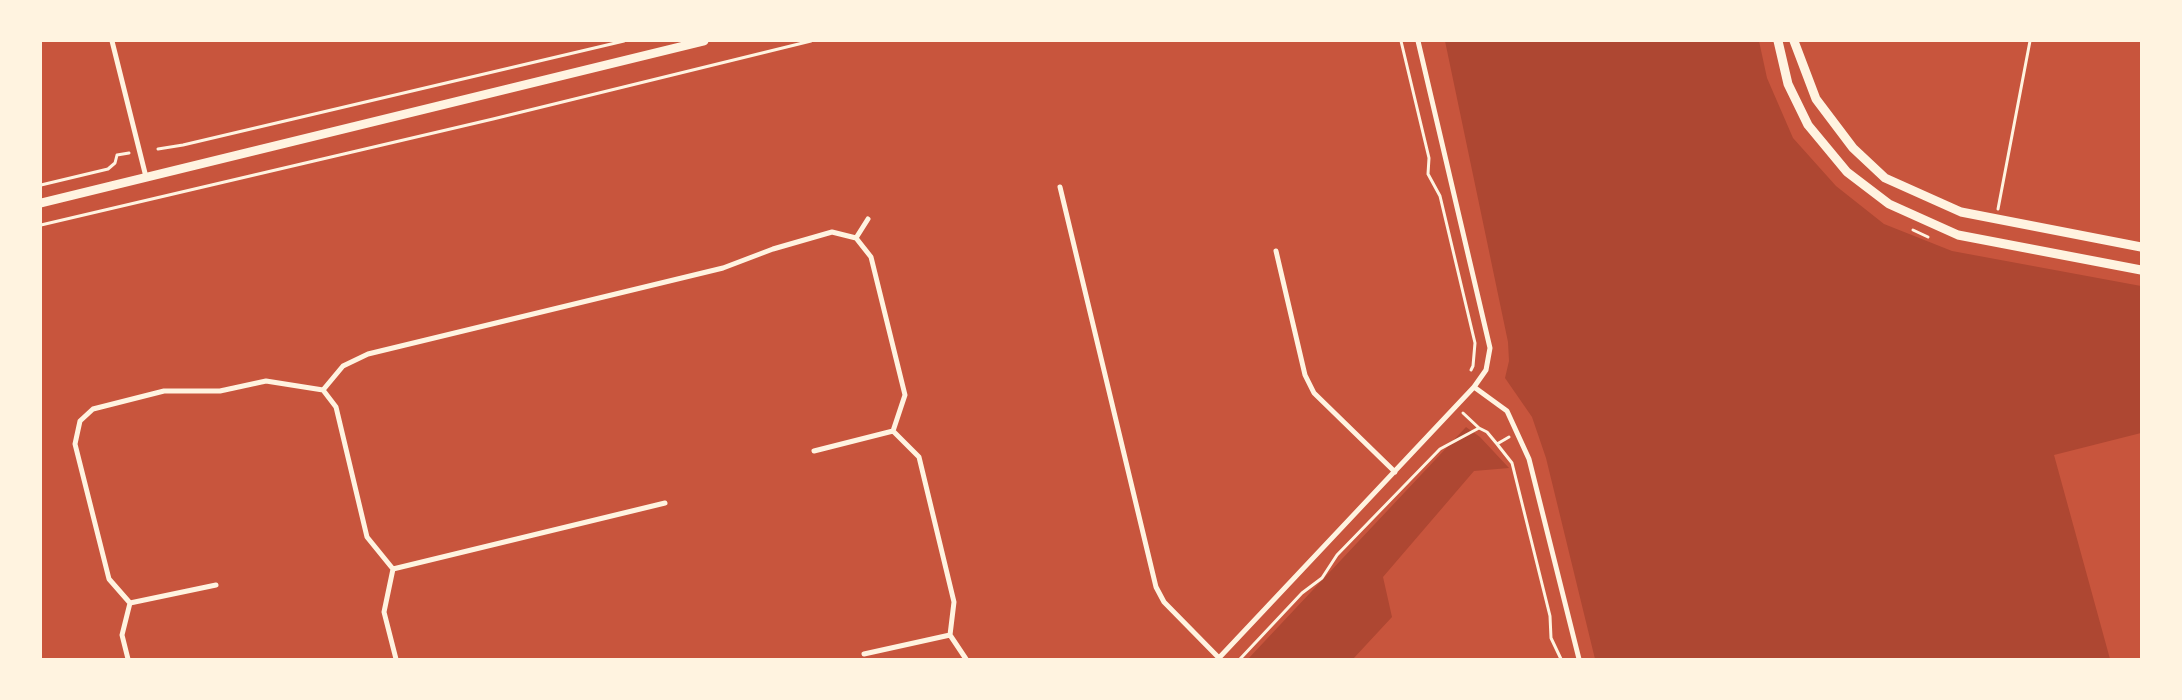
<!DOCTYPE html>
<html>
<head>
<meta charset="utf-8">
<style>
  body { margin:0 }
  #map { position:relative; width:2182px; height:700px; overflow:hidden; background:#c8553d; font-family:"Golos Text",sans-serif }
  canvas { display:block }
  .frame { position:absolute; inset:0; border:42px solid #fff3e0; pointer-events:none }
</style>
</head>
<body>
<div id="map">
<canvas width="2182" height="700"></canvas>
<div class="frame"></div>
</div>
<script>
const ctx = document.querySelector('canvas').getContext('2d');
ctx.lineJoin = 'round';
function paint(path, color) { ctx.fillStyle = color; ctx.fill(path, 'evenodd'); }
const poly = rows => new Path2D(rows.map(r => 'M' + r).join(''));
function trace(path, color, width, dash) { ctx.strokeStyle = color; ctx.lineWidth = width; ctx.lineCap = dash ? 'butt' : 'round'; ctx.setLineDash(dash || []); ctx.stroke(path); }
paint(poly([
  [1445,41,1759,41,1767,78,1793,138,1836,186,1884,224,1952,251,2141,286,2141,433,2054,455,2110,659,1595,659,1546,458,1532,417,1505,378,1509,361,1508,342],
  [1466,427,1480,437,1509,468,1474,471,1383,577,1392,617,1353,659,1248,659]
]), '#ae4732');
trace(poly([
  [1401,41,1429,158,1428,174,1440,196,1475,343,1473,366,1471,370],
  [158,149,183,145,624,41],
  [41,185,108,169,115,163,117,155,129,153],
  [1998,209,2030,41],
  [41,225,493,119,811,41],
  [1913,230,1928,237],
  [1463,413,1479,428,1487,432,1497,444,1509,437],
  [1497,444,1512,463,1550,616,1551,638,1561,659],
  [1240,659,1302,593,1322,578,1337,555,1440,449,1479,428]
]), '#fff3e0', 3);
trace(poly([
  [112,41,146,177],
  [1060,187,1156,587,1164,602,1219,658],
  [856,238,868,219],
  [1276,251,1305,375,1314,393,1395,472],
  [1474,387,1507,411,1529,459,1579,659],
  [323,390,336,407,367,537,393,569,384,612,396,659],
  [814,451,893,431],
  [393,569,665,503],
  [130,603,216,585],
  [864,654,950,635],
  [128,659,122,635,130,603,109,579,75,444,80,421,93,409,164,391,220,391,266,381,323,390,343,366,368,354,723,268,773,249,832,232,856,238,871,257,905,395,893,431,919,457,954,602,950,635,966,659],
  [1218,659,1474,387,1486,370,1490,348,1418,41]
]), '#fff3e0', 5);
trace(poly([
  [1778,41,1788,84,1808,125,1847,172,1889,204,1958,235,2141,270],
  [1794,41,1816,99,1853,148,1885,178,1961,212,2141,247],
  [41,203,704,41]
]), '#fff3e0', 9);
</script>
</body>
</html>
